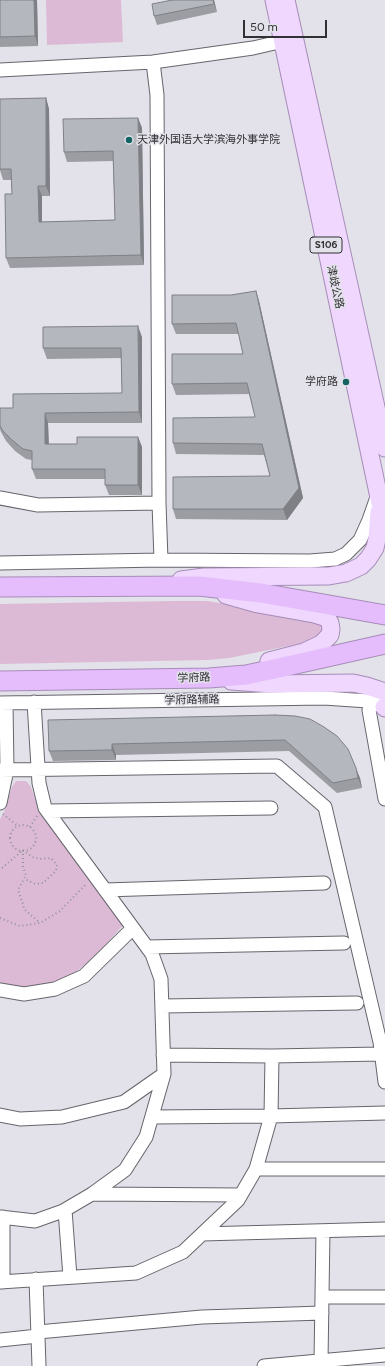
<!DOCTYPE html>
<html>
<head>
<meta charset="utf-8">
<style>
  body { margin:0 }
  #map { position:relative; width:385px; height:1366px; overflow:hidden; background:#e3e2ea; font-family:Figtree,sans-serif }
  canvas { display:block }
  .scale { position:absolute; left:243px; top:20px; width:84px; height:18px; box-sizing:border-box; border:2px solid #313134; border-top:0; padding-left:5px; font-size:12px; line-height:14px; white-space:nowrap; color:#313134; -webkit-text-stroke:3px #e3e2ea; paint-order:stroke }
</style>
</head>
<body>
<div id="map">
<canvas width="385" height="1366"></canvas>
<div class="scale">50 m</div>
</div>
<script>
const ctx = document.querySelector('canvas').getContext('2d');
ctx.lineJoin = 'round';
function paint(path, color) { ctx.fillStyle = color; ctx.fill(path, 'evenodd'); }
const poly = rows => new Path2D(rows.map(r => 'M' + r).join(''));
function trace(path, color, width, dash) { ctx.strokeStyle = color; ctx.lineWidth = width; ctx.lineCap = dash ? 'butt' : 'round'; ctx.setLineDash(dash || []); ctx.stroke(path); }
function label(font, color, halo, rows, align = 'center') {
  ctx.font = font + ' Figtree,"Noto Sans SC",sans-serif'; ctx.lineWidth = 3; ctx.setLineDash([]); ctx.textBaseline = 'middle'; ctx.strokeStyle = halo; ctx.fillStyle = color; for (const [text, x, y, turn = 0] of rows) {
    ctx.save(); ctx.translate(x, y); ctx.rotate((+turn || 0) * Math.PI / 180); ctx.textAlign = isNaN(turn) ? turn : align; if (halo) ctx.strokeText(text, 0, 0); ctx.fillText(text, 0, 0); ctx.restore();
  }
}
paint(poly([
  [46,0,121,0,123,42,47,45],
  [172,601,207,601,316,619,324,628,318,640,229,658,207,660,0,664,0,604],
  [16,781,26,781,31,787,38,808,123,925,96,956,69,977,42,987,9,987,0,984,0,819,4,812,12,787]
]), '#dcbad6');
const minor = poly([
  [153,62,157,95,159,503,161,560],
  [0,70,153,62,253,48,292,39],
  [0,498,38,505,159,503],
  [0,563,161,560,310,561,335,559,346,554,360,540,369,520,376,500],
  [0,703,324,698,368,701,384,707],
  [369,710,385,799],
  [0,770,277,766,325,807,380,1042,385,1082],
  [0,803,7,770,6,703],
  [48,811,271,808],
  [105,890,324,883],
  [147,947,344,943],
  [0,990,24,994,55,989,84,976,133,928],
  [162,1006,357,1003],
  [163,1055,272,1056,381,1054],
  [0,1115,20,1119,62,1117,124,1102,164,1074],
  [152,1117,271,1116,385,1113],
  [256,1169,385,1169],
  [92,1194,241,1195],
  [65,1210,70,1277],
  [0,1217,35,1221,63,1211,92,1194,125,1170,146,1137,164,1074,161,979,152,954,45,808,39,783,34,702],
  [3,1217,3,1282],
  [202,1234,385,1229],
  [36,1279,39,1366],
  [0,1282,136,1273,183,1252,238,1200,256,1169,271,1116,272,1056],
  [322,1297,385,1297],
  [38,1332,202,1317,322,1313],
  [0,1340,38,1336],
  [321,1361,323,1231],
  [264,1366,385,1355]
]);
const major = poly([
  [274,0,385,526],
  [286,0,385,448],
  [181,580,204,577,329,576,346,573,361,566,368,559,375,548,377,539,379,512],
  [226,595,258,604,314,614,327,618,330,623,331,629,330,635,321,644,304,652,269,661],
  [231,681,272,684,353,683,367,686,385,692],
  [384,707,385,708]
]);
const highway = poly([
  [0,587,199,586,261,593,385,615],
  [0,681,209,678,246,675,274,669,385,644]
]);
trace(minor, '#66656c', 15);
trace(major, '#a68cb7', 19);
trace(highway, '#a68cb7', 21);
trace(poly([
  [3,814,18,826],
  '10 838a13 13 0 1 1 26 0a13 13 0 1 1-26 0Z',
  [30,827,37,816],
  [23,850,23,867,26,875,18,890,23,904,24,909,40,923],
  [23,850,32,857,40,859,51,858,57,865,56,871,43,883,35,884,25,879],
  [2,868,23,850],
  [0,918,20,926,40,923,60,911,86,884]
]), '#939298', 2, [1, 3]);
trace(minor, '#fff', 13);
trace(major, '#efd7fe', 17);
trace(highway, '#e5bdfd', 19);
paint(poly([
  [0,0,37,0,38,46,0,47],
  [214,0,217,12,157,25,154,16],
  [46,98,49,109,50,196,42,196,42,222,115,220,113,161,67,162,64,152,138,118,142,128,144,265,10,268,6,258,12,194,11,180,3,180,0,170,0,99],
  [256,291,259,301,303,498,287,520,176,519,173,509,270,476,264,455,176,454,173,443,255,417,249,394,176,395,172,384,243,354,239,334,176,334,172,324,231,295],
  [142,337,142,423,48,423,49,444,77,444,138,437,142,447,142,495,109,495,105,485,105,479,36,479,32,469,32,460,26,459,15,451,6,441,1,432,0,429,0,408,13,408,122,393,121,358,47,359,43,348],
  [275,715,360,778,362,788,337,793,289,751,116,755,116,760,53,761,49,751]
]), '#9b9da3');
paint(poly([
  [34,0,37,0,38,46,35,36],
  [213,0,214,0,217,12,214,4],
  [46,98,49,109,50,196,46,186],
  [138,118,142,128,144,265,141,255],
  [38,186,42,196,42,232,39,222],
  [256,291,259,301,303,498,287,520,283,509],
  [138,326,142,337,142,423,139,412],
  [45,413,48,423,49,454,45,444],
  [138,437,142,447,142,495,138,485],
  [112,744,116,755,116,760,112,750],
  [356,768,360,778,362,788,358,778]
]), '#7e8085');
const building = poly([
  [0,0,34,0,35,36,0,37,0,0],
  [172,0,213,0,214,4,154,16,152,4,172,0],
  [46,98,46,186,38,186,39,222,115,220,113,151,64,152,63,119,138,118,141,255,6,258,5,194,12,194,11,169,0,169,0,99,46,98],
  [256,291,299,488,283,509,173,509,173,477,270,476,262,444,173,443,173,418,255,417,247,383,172,384,172,354,243,354,236,323,172,324,172,295,231,295,256,291],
  [138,326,139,412,45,413,45,444,77,444,77,437,138,437,138,485,105,485,105,469,32,469,32,451,23,449,12,440,3,431,0,426,0,408,13,408,13,394,122,393,121,348,43,348,43,327,138,326],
  [275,715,295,716,310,719,324,727,337,736,348,749,356,768,358,778,333,783,285,740,112,744,112,750,49,751,48,720,275,715]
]);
paint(building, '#b4b7be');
trace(building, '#7e8085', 1);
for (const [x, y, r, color] of [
  [129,140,4,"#136362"],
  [346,382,4,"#136362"]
]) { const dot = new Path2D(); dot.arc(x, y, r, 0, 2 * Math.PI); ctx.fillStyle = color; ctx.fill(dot); trace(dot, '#e3e2ea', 1.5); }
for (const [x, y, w] of [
  [326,245,32]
]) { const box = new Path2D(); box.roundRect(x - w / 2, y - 8, w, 16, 3); ctx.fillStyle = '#e3e2ea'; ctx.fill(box); trace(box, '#313134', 1); }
label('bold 10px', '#313134', null, [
  ["S106",326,245]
]);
label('11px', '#313134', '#e3e2ea', [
  ["天津外国语大学滨海外事学院",137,140],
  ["学府路",338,382,"right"]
], 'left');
label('11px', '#313134', '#e3e2ea', [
  ["津歧公路",335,287,78],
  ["学府路",194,678,-2],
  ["学府路辅路",192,700,-1]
]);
</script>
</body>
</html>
